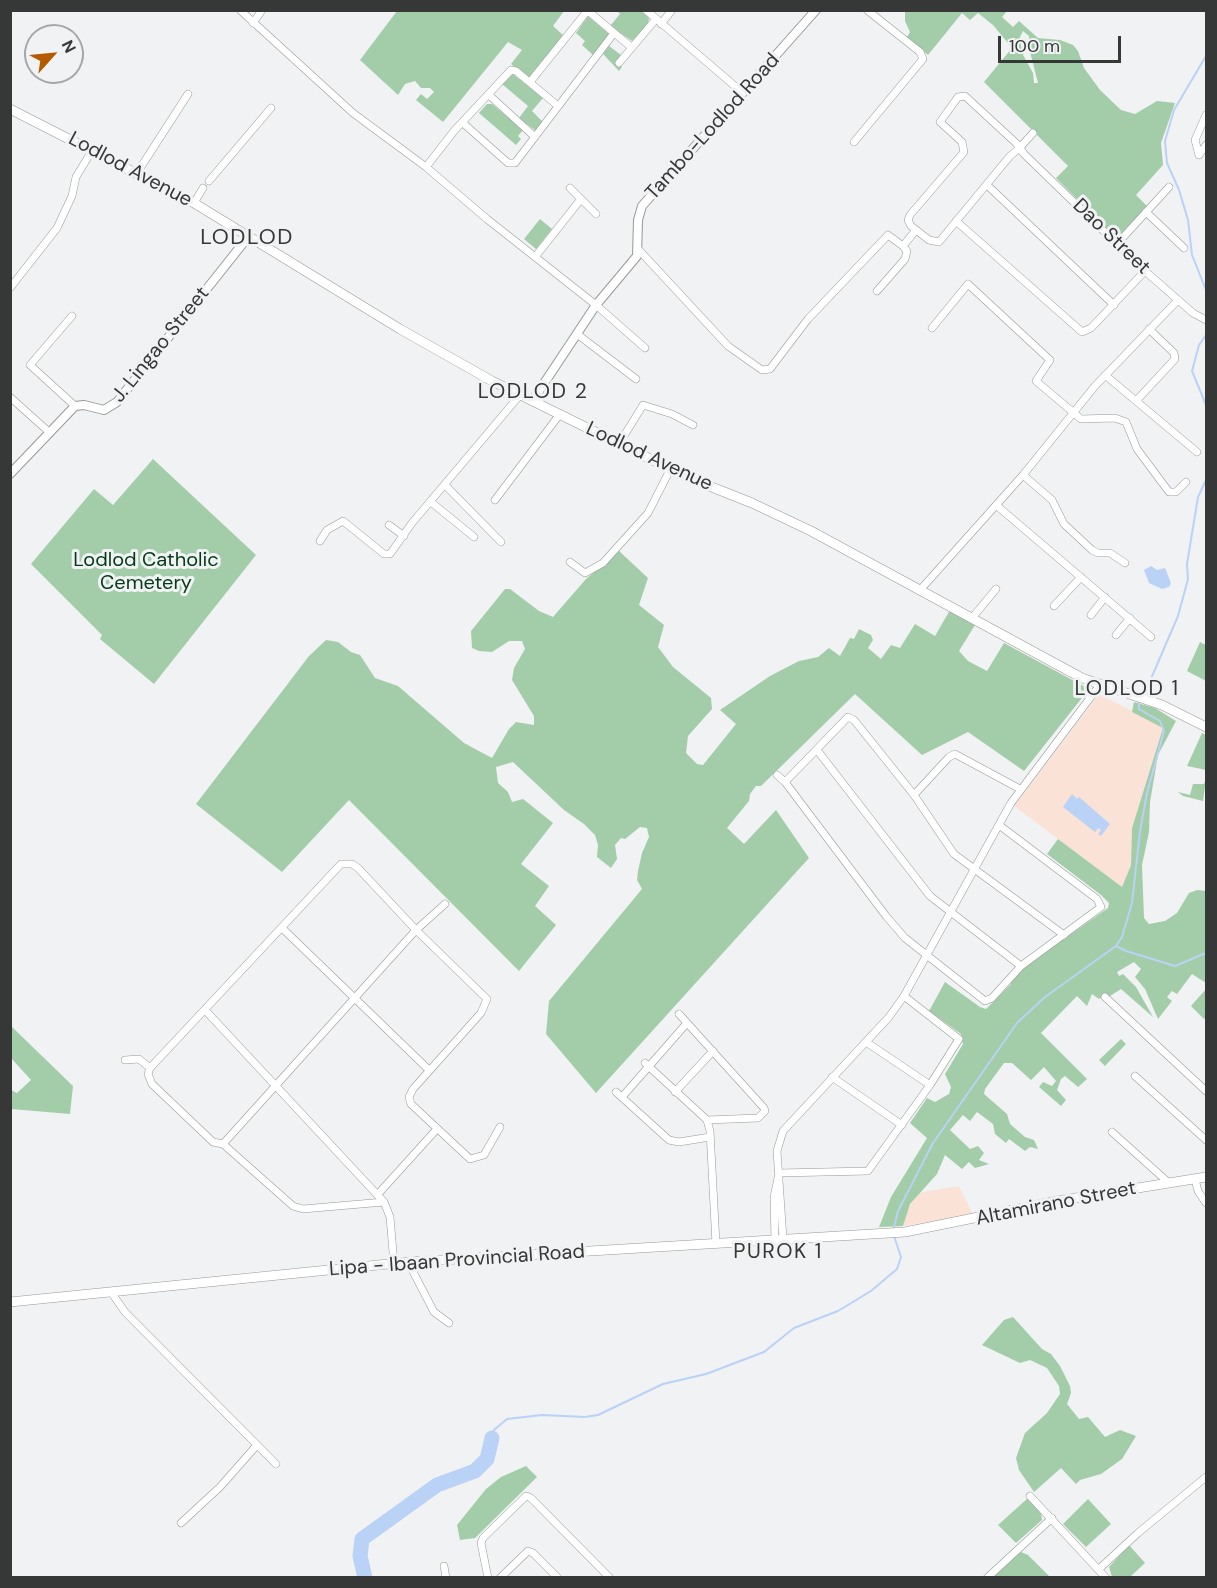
<!DOCTYPE html>
<html>
<head>
<meta charset="utf-8">
<style>
  body { margin:0 }
  #map { position:relative; width:1217px; height:1588px; overflow:hidden; background:#f0f2f3; font-family:"DM Sans",sans-serif }
  canvas { display:block }
  .frame { position:absolute; inset:0; border:12px solid #363737; pointer-events:none }
  .north { position:absolute; left:24px; top:24px; width:60px; height:60px; box-sizing:border-box; background:#f0f2f3; border:2px solid #a6a7a8; border-radius:50%; rotate:63deg; font-size:16px; font-weight:700; line-height:24px; text-align:center; color:#363737 }
  .north::after { content:''; display:block; margin:auto; width:21px; height:27px; background:#b65a01; clip-path:polygon(50% 0,100% 100%,50% 72%,0 100%) }
  .scale { position:absolute; left:998px; top:36px; width:123px; height:27px; box-sizing:border-box; border:3px solid #363737; border-top:0; padding-left:8px; font-size:18px; line-height:21px; white-space:nowrap; color:#363737; -webkit-text-stroke:4px #f0f2f3; paint-order:stroke }
</style>
</head>
<body>
<div id="map">
<canvas width="1217" height="1588"></canvas>
<div class="frame"></div>
<div class="north">N</div>
<div class="scale">100 m</div>
</div>
<script>
const ctx = document.querySelector('canvas').getContext('2d');
ctx.lineJoin = 'round';
function paint(path, color) { ctx.fillStyle = color; ctx.fill(path, 'evenodd'); }
const poly = rows => new Path2D(rows.map(r => 'M' + r).join(''));
function trace(path, color, width, dash) { ctx.strokeStyle = color; ctx.lineWidth = width; ctx.lineCap = dash ? 'butt' : 'round'; ctx.setLineDash(dash || []); ctx.stroke(path); }
function label(font, color, halo, rows, align = 'center') {
  ctx.font = font + ' "DM Sans",sans-serif'; ctx.lineWidth = 6; ctx.setLineDash([]); ctx.textBaseline = 'middle'; ctx.strokeStyle = halo; ctx.fillStyle = color; for (const [text, x, y, turn = 0] of rows) {
    ctx.save(); ctx.translate(x, y); ctx.rotate((+turn || 0) * Math.PI / 180); ctx.textAlign = isNaN(turn) ? turn : align; if (halo) ctx.strokeText(text, 0, 0); ctx.fillText(text, 0, 0); ctx.restore();
  }
}
paint(poly([
  [1099,694,1163,727,1132,828,1131,865,1122,887,1014,806],
  [959,1186,973,1215,903,1226,906,1212,917,1193]
]), '#fae2d7');
paint(poly([
  [397,11,564,11,553,26,563,35,531,77,527,77,511,64,522,50,508,42,443,122,416,100,421,94,427,99,434,92,430,88,421,88,415,81,405,84,398,95,360,60],
  [617,11,641,11,649,18,648,24,632,41,610,26,620,14],
  [905,11,1007,11,1002,17,1013,27,1019,21,1038,38,1060,40,1073,45,1078,51,1084,68,1100,90,1121,110,1135,114,1157,101,1175,103,1161,143,1163,165,1136,195,1147,206,1121,234,1118,236,1110,232,1056,178,1068,166,984,82,1012,48,993,25,978,13,970,20,962,13,928,55,907,37,910,32,905,21],
  [1023,31,1029,36,1030,52,1038,83,1034,83,1033,73,1022,53,1020,37],
  [588,16,609,34,593,55,582,45,585,41,576,33],
  [609,46,621,55,616,62,622,67,619,71,603,54],
  [513,74,543,98,532,111,543,122,536,131,519,118,528,106,502,84],
  [487,104,492,104,523,130,518,136,521,139,516,145,479,113],
  [540,219,552,229,536,249,524,239],
  [153,459,256,555,154,684,100,639,102,635,31,564,94,489,113,505],
  [619,551,648,578,639,605,664,625,658,647,673,667,711,698,712,709,688,736,686,753,697,764,703,765,736,724,720,710,770,676,799,661,818,657,829,648,840,656,850,638,854,639,859,629,871,635,873,640,868,648,881,659,891,645,900,648,915,624,935,636,950,610,975,625,959,651,968,661,987,671,1004,643,1089,689,1024,771,968,732,922,755,855,694,761,786,756,786,750,794,749,801,727,828,744,844,776,810,809,858,596,1093,546,1034,549,1001,642,889,637,880,638,871,642,853,649,837,647,828,640,827,625,839,621,838,615,845,617,859,611,868,597,857,598,845,595,835,584,824,564,810,513,762,496,767,498,783,508,792,512,802,523,799,553,823,521,864,549,886,535,906,556,925,519,971,349,800,282,872,196,804,309,656,326,640,338,642,351,652,360,655,375,678,398,686,464,743,492,758,509,729,516,722,534,725,534,716,512,680,514,668,525,649,522,641,509,641,492,652,479,651,472,648,471,631,505,589,510,589,539,611,553,617,586,579],
  [1200,642,1206,645,1206,681,1187,671],
  [1134,702,1155,708,1176,721,1158,755,1150,802,1149,832,1142,865,1144,918,1149,924,1165,921,1177,913,1189,893,1197,890,1206,891,1206,983,1192,974,1177,994,1172,991,1167,997,1172,1001,1158,1019,1145,989,1135,977,1141,969,1134,962,1117,972,1119,976,1123,974,1136,987,1153,1017,1121,989,1110,996,1113,1000,1111,1002,1103,996,1099,999,1092,994,1087,1006,1077,996,1041,1033,1087,1079,1078,1087,1065,1076,1061,1079,1057,1090,1066,1100,1061,1106,1039,1087,1043,1082,1052,1086,1056,1081,1044,1067,1031,1080,1012,1063,1004,1063,985,1089,984,1094,1007,1114,1010,1124,1025,1137,1034,1140,1038,1149,1030,1147,1025,1151,1009,1139,1006,1143,995,1134,993,1124,977,1112,970,1121,963,1115,950,1130,970,1149,978,1146,984,1153,979,1160,989,1164,975,1168,969,1162,962,1169,945,1155,937,1174,910,1204,903,1226,879,1227,891,1197,927,1138,910,1123,927,1098,935,1102,949,1094,951,1087,945,1074,963,1044,961,1034,929,1011,945,982,980,1007,986,1009,1011,984,1009,979,1014,974,1108,908,1109,903,1101,895,1047,854,1058,839,1122,887,1131,865,1132,828,1163,728,1132,712],
  [1202,733,1206,735,1206,770,1187,766],
  [1206,779,1203,801,1183,796,1178,792,1190,795,1193,784,1204,784],
  [1206,989,1206,1017,1204,1019,1191,1006],
  [11,1026,73,1086,70,1114,11,1109,11,1090,17,1093,31,1080,11,1058],
  [1121,1039,1126,1044,1105,1066,1099,1060],
  [1013,1317,1042,1349,1051,1354,1060,1366,1070,1386,1071,1393,1067,1404,1079,1419,1088,1417,1105,1437,1120,1430,1136,1436,1122,1459,1101,1474,1080,1480,1076,1484,1061,1468,1034,1492,1019,1470,1016,1458,1025,1433,1047,1413,1060,1394,1059,1386,1047,1368,1030,1360,1020,1363,982,1345,1004,1320],
  [526,1466,537,1477,475,1538,460,1540,457,1525,486,1489,501,1477],
  [1028,1498,1041,1513,1042,1520,1016,1543,998,1525],
  [1088,1499,1111,1524,1086,1547,1063,1524],
  [1129,1545,1145,1563,1130,1577,1112,1577,1109,1567],
  [1021,1552,1028,1555,1050,1577,992,1578]
]), '#a3cda9');
paint(poly([
  [1151,566,1157,570,1165,568,1171,583,1169,587,1162,589,1149,583,1144,570],
  [1072,794,1077,799,1079,797,1110,824,1101,836,1098,834,1101,830,1098,828,1095,832,1063,807]
]), '#b9d2f6');
trace(poly([
  [1206,56,1174,110,1165,141,1167,163,1179,190,1188,220,1192,255,1206,290],
  [1206,335,1199,345,1192,371,1206,405],
  [1140,695,1150,681,1178,616,1188,579,1187,564,1198,497,1206,480],
  [1116,946,1126,951,1175,966,1206,953],
  [893,1231,898,1211,933,1143,1017,1023,1045,997,1116,946,1122,937,1132,903,1140,831,1147,793,1164,731,1160,721,1139,709,1139,700],
  [492,1438,494,1430,507,1419,542,1415,585,1417,598,1415,663,1384,706,1374,764,1352,794,1328,838,1311,871,1291,897,1269,901,1257,894,1236]
]), '#b9d2f6', 2);
trace(poly([
  [365,1578,360,1556,362,1539,437,1485,475,1471,487,1459,492,1438]
]), '#b9d2f6', 15);
const minor = poly([
  [240,10,353,113,426,167,487,219,596,305,645,348],
  [646,10,743,93],
  [588,11,631,47],
  [253,23,262,10],
  [661,24,672,10],
  [619,63,656,19],
  [530,82,588,10],
  [489,95,535,137],
  [463,123,508,163,515,163,614,33],
  [1033,133,1023,144,1020,148,1010,156,939,242,929,240,911,226,908,220,910,215,964,152,962,142,940,122,958,97,965,96,1016,143,1020,148,1024,154,1145,271,1193,313,1206,320],
  [854,142,923,59,920,52,867,10],
  [1199,155,1195,140,1206,115],
  [1199,155,1206,145],
  [426,167,454,131,511,70,516,71,558,106],
  [137,173,188,94],
  [209,181,271,108],
  [987,185,1114,305],
  [570,188,596,214],
  [194,203,203,188],
  [1146,212,1184,248],
  [956,221,1082,332,1091,328,1145,271],
  [1117,244,1169,187],
  [638,249,728,346,762,370,770,369,808,319,888,235,903,246],
  [535,257,581,199],
  [10,288,57,228,72,196,76,177,93,149],
  [877,291,905,259,907,251,903,246,916,230],
  [72,316,30,365,75,406],
  [932,328,968,284,1050,360,1036,381,1081,419,1115,418,1126,422,1137,449,1169,492,1176,492,1186,482],
  [577,334,636,379],
  [1105,375,1197,452],
  [10,397,49,432],
  [1137,400,1175,359,1174,353,1149,329],
  [619,444,643,405,672,414,693,425],
  [1023,475,1052,500,1064,524,1092,550,1098,553,1110,553,1125,563],
  [445,485,501,542],
  [495,500,560,414],
  [431,502,474,537],
  [996,505,1151,637],
  [389,525,404,536],
  [320,541,327,530,343,521,384,554,390,554,412,523,520,395],
  [570,562,585,573,603,563,648,513,671,468],
  [921,589,1023,475,1095,386,1178,300],
  [1054,606,1081,577],
  [1091,615,1105,597],
  [972,618,996,589],
  [1116,635,1130,618],
  [817,750,930,896,1021,966],
  [777,775,785,782,886,916,905,938,985,1001,992,998,1021,966,1101,907,1097,899,999,825],
  [785,782,848,717,854,720,914,795,954,854,1064,935],
  [914,795,949,757,955,754,1020,789],
  [282,928,429,1070],
  [1105,997,1206,1091],
  [205,1010,384,1202,390,1217,394,1264],
  [679,1014,764,1108,765,1111,758,1118,707,1120],
  [866,1042,930,1085],
  [125,1060,139,1059,150,1068],
  [645,1063,707,1120,710,1131,716,1244],
  [1135,1076,1206,1140],
  [832,1077,902,1125],
  [616,1092,669,1140,679,1142,710,1137],
  [675,1092,713,1051],
  [622,1097,687,1023],
  [1112,1132,1169,1183],
  [223,1144,416,930,445,904],
  [779,1173,868,1171,930,1085,959,1039,904,996],
  [1195,1179,1198,1191,1206,1203],
  [378,1194,436,1130],
  [384,1202,303,1209,293,1206,223,1144,213,1142,152,1084,148,1074,150,1068,341,864,352,864,358,868,416,930,487,999,481,1013,413,1089,409,1097,411,1104,470,1159,484,1155,500,1127],
  [783,1239,777,1151,783,1131,889,1017,904,996,1011,803,1099,686],
  [775,1240,774,1197,778,1178],
  [408,1262,434,1312,449,1323],
  [111,1292,125,1312,276,1464],
  [1030,1496,1106,1578],
  [181,1523,220,1487,257,1445],
  [444,1566,446,1578],
  [1099,1569,1138,1533,1206,1477],
  [488,1578,481,1543,483,1538,526,1496,531,1498,610,1578],
  [500,1578,528,1551,533,1553,558,1578],
  [987,1578,1052,1518]
]);
const tertiary = poly([
  [533,400,596,305,637,256,638,220,642,206,816,10],
  [10,474,75,406,84,405,104,410,117,402,248,237]
]);
const secondary = poly([
  [10,109,194,203,400,329,492,381,689,478,752,503,811,531,1082,678,1162,705,1206,727],
  [10,1302,408,1262,905,1232,1057,1201,1206,1177]
]);
trace(minor, '#979899', 8);
trace(tertiary, '#979899', 10);
trace(secondary, '#979899', 10);
trace(minor, '#fff', 7);
trace(tertiary, '#fff', 8);
trace(secondary, '#fff', 9);
label('20px', '#363737', '#f0f2f3', [
  ["Tambo-Lodlod Road",713,127,-48],
  ["Lodlod Avenue",130,170,28],
  ["Dao Street",1111,237,44],
  ["J. Lingao Street",161,345,-51],
  ["Lodlod Avenue",649,457,25],
  ["Altamirano Street",1056,1204,-11],
  ["Lipa - Ibaan Provincial Road",457,1261,-4]
]);
label('20px', '#053a17', '#f0f2f3', [
  ["Lodlod Catholic",146,561],
  ["Cemetery",146,584]
]);
ctx.letterSpacing = '1.5px';
label('21px', '#363737', '#f0f2f3', [
  ["LODLOD 2",533,392],
  ["LODLOD 1",1127,689],
  ["PUROK 1",778,1252]
]);
ctx.letterSpacing = '0px';
ctx.letterSpacing = '1.5px';
label('22px', '#363737', '#f0f2f3', [
  ["LODLOD",247,238]
]);
ctx.letterSpacing = '0px';
</script>
</body>
</html>
